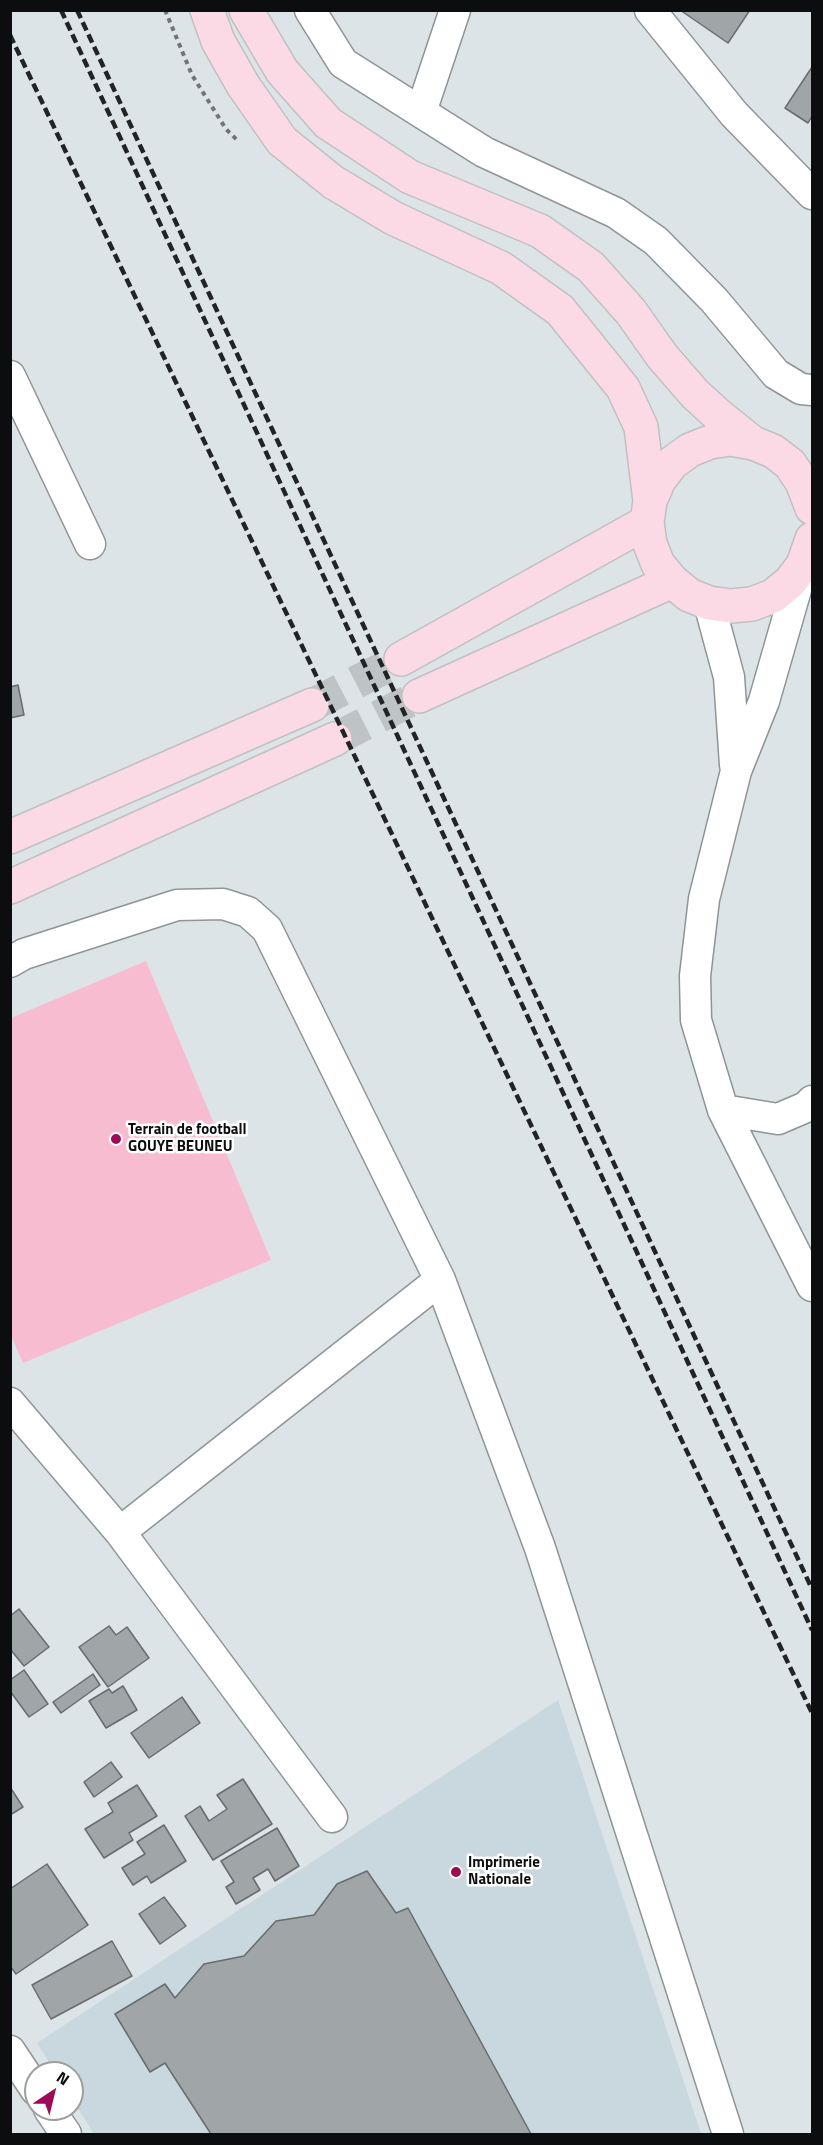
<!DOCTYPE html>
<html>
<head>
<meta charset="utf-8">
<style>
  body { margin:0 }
  #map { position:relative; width:823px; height:2145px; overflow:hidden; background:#dde4e7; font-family:"Titillium Web",sans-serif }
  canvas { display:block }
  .frame { position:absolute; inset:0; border:12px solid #0b0d0e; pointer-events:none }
  .north { position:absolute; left:24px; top:2061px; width:60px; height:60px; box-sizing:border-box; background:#fff; border:2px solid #9d9e9f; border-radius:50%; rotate:35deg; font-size:16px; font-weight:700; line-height:24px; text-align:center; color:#0b0d0e }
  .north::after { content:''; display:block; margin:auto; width:21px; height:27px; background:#9c0a58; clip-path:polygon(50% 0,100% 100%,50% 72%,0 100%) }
</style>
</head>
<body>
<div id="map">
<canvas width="823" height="2145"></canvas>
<div class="frame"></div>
<div class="north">N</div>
</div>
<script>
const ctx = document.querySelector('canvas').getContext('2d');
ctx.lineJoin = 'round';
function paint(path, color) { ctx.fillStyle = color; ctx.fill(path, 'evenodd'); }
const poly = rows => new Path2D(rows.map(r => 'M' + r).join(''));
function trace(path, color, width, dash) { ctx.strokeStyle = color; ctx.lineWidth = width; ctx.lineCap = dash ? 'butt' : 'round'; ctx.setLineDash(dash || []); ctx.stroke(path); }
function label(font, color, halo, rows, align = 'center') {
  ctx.font = font + ' "Titillium Web",sans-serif'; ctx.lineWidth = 5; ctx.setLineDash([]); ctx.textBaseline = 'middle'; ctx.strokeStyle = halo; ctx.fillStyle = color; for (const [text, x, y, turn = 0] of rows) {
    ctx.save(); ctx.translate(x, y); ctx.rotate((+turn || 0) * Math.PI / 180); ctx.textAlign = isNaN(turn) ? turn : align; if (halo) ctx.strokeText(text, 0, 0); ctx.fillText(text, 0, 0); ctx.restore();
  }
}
paint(poly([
  [558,1700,701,2134,94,2134,72,2099,72,2073,56,2073,37,2043]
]), '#c9d7de');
paint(poly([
  [146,961,271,1260,23,1363,10,1333,11,1018]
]), '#f8bcd0');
const building = poly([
  [680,10,750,10,728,43,680,10],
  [812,67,812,116,808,123,785,108,812,67],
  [18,685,24,715,10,718,10,687,18,685],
  [19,1609,49,1647,24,1666,10,1649,10,1616,19,1609],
  [109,1626,116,1635,127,1627,149,1658,108,1687,79,1647,109,1626],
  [24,1670,48,1704,29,1717,10,1691,10,1680,24,1670],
  [93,1674,100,1685,61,1713,53,1702,93,1674],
  [123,1686,137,1710,106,1728,89,1701,109,1689,112,1693,123,1686],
  [182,1697,200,1723,149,1758,131,1733,182,1697],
  [111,1762,122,1777,94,1797,84,1782,111,1762],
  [243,1779,272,1824,213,1860,185,1816,200,1806,209,1821,227,1809,217,1795,243,1779],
  [137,1785,157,1816,129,1833,133,1840,104,1858,85,1829,113,1812,108,1803,137,1785],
  [10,1787,23,1807,10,1815,10,1787],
  [164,1825,186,1861,151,1883,147,1876,133,1885,122,1868,145,1854,137,1842,164,1825],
  [277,1828,299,1866,275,1881,268,1869,253,1878,260,1890,236,1904,226,1887,234,1882,221,1861,277,1828],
  [47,1864,88,1925,16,1974,10,1966,10,1889,47,1864],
  [367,1871,396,1913,408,1908,531,2134,211,2134,165,2063,150,2072,115,2014,165,1984,175,1998,204,1964,244,1956,276,1921,314,1915,337,1884,367,1871],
  [164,1897,186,1926,160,1944,139,1914,164,1897],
  [112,1941,132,1976,51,2019,32,1985,112,1941]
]);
paint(building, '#a0a5a8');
trace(building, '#676c6f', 1.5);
trace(poly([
  [312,705,401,659],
  [335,739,419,696]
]), '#bec4c6', 33, [33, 16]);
const minor = poly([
  [310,10,343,63,484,152,616,213,656,241,714,300,776,374,801,389,812,390],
  [650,10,734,114,812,194],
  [421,112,455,10],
  [10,376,90,544],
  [803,565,764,701,736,771,704,899,695,976,696,1020,723,1110,812,1286],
  [709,603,729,677,735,765],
  [10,962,24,954,177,905,223,904,248,912,267,929,440,1280,540,1548,728,2134],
  [723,1110,778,1119,806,1107,812,1101],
  [10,1403,120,1532,332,1817],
  [120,1532,440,1280],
  [10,2051,36,2090],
  [49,2109,66,2134]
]);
const primary = poly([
  [207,10,218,41,243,85,282,141,333,182,393,218,501,268,560,310,623,388,641,427,650,501],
  [246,10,282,71,328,123,410,177,540,231,591,267,631,312,662,356,695,394,718,415,753,443],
  [812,508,802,482,790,464,773,451,753,443,731,439,710,442,690,450,672,463,659,480,650,501,647,522,650,544,658,564,672,581,689,595,709,603,731,606,752,604,773,596,790,582,803,565,812,539],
  [401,659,647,522],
  [419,696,672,581],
  [10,837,312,705],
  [10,887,335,739]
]);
trace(minor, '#8e9497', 33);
trace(primary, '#c0c0c0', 36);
trace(poly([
  [165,10,192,75,226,129,237,140]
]), '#707476', 4, [4.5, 4.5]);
trace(minor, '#fff', 30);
trace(primary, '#fbdae5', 33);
trace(poly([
  [61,10,812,1630],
  [77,10,812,1589],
  [10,35,812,1713]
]), '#212324', 4.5, [9, 4.5]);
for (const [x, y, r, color] of [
  [116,1139,6,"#9c0a58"],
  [456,1872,6,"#9c0a58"]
]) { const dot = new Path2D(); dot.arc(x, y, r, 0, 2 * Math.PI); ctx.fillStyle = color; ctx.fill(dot); trace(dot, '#fff', 2); }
label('bold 15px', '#0b0d0e', '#fff', [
  ["Terrain de football",128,1130],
  ["GOUYE BEUNEU",128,1147],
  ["Imprimerie",468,1863],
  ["Nationale",468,1880]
], 'left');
</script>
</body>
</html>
